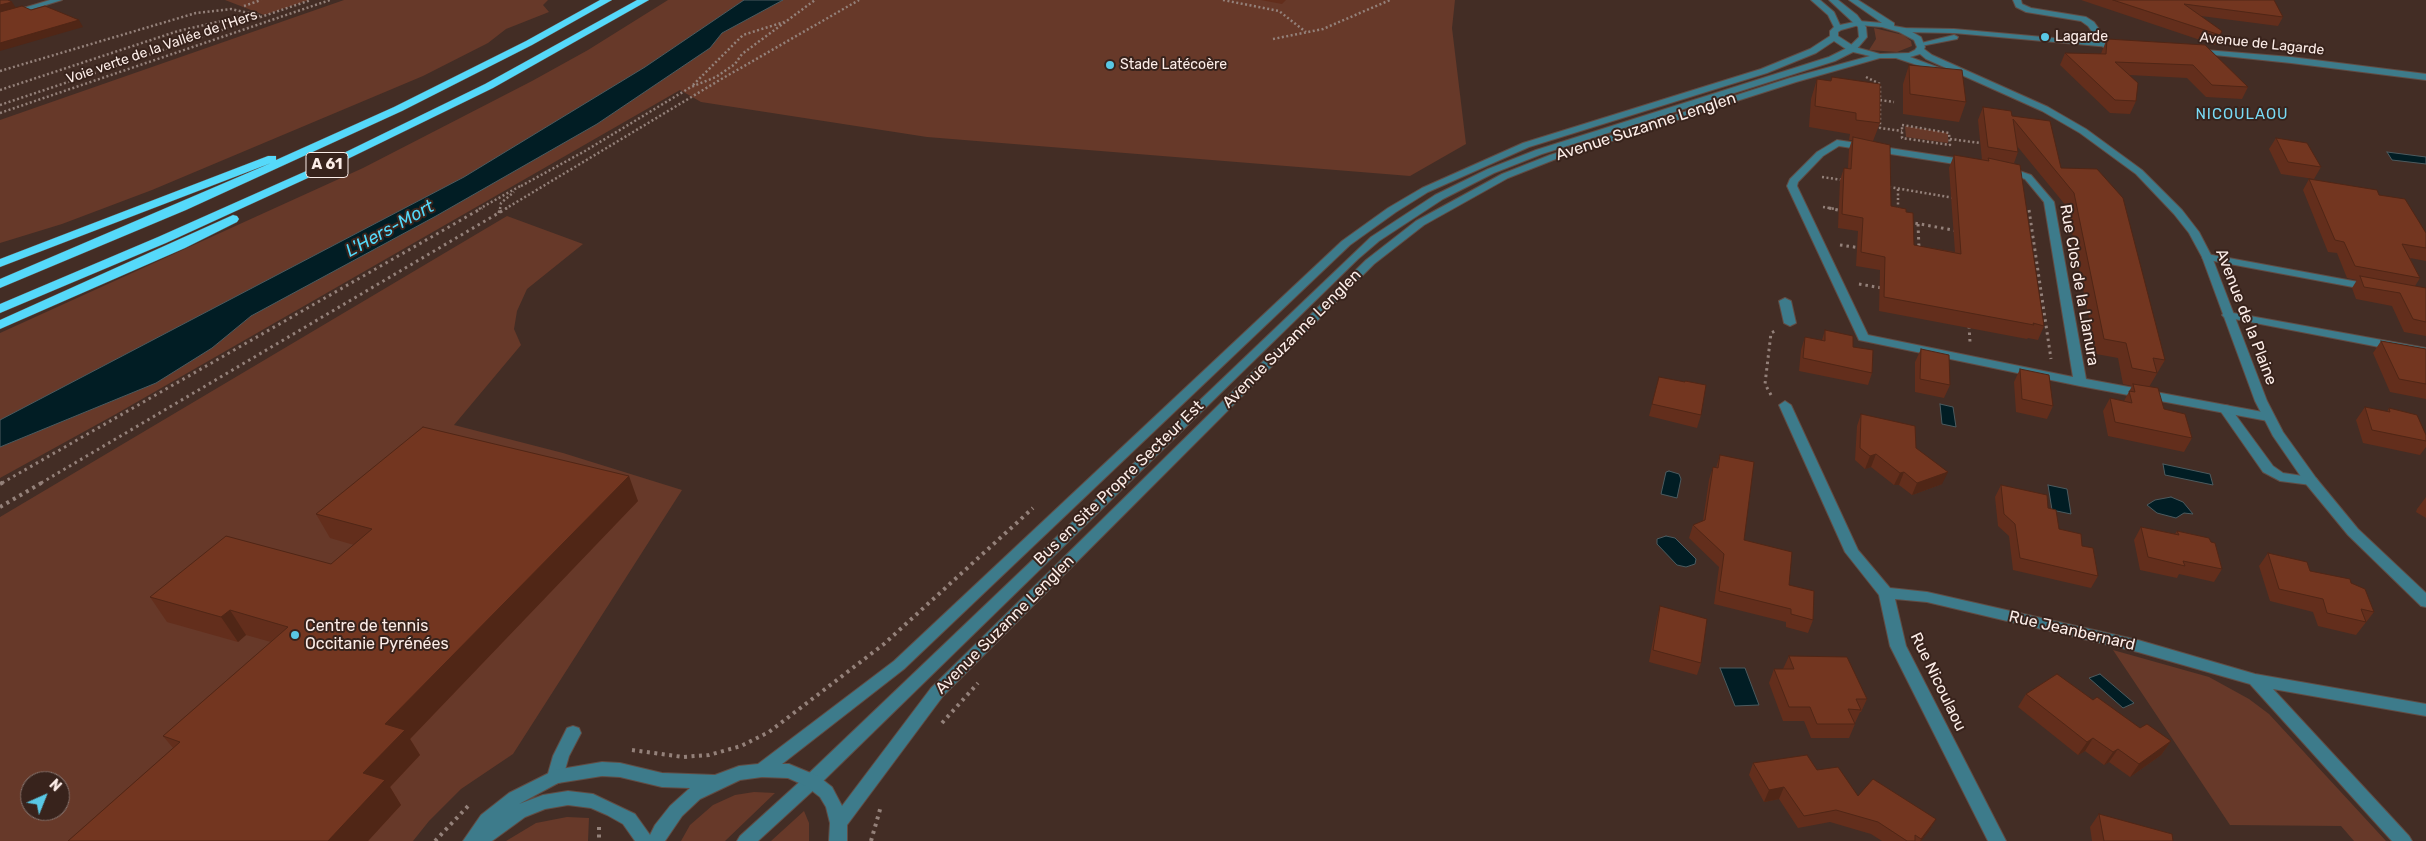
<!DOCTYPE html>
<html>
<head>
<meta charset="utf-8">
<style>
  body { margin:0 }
  #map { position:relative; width:2426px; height:841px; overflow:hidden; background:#432d25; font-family:Rubik,sans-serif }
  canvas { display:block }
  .north { position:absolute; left:20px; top:771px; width:50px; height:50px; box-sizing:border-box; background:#38231c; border:1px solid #86746e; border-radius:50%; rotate:44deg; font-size:14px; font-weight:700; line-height:20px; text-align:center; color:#fcede8 }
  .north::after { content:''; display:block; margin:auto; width:18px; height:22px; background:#59c8e5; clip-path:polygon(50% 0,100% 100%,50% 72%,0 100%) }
</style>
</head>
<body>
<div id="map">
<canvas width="2426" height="841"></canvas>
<div class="north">N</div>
</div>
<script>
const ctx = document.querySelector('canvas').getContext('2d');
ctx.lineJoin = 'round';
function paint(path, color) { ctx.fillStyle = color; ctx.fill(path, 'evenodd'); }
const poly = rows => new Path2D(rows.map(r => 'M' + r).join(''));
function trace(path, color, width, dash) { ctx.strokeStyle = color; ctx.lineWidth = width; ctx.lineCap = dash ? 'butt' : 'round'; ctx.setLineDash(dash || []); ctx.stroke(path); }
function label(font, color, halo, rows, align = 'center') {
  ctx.font = font + ' Rubik,sans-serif'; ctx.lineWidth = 4; ctx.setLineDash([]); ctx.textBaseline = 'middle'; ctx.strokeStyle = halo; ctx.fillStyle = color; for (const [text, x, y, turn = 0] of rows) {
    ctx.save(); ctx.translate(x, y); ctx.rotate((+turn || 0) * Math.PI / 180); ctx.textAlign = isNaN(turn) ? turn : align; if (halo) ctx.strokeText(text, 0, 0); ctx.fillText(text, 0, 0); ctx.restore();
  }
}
paint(poly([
  [225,0,309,0,264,15],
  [344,0,548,0,543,5,549,12,506,29,488,43,423,76,152,190,62,224,0,243,0,120],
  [668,0,744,0,645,67,464,177,0,420,0,333,363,168,532,81,588,50],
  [783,0,1455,0,1452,28,1466,144,1410,176,927,137,701,102,680,90,116,414,0,478,0,447,156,383,212,348,251,316,436,216,597,124,710,48,722,33],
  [1874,28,1903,35,1911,41,1912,46,1897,52,1869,50,1876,39],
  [1905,126,1948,133,1948,143,1906,137],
  [507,216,583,244,527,289,517,311,514,329,521,345,454,425,563,453,682,490,513,754,461,789,429,821,413,841,0,841,0,517],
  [30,781,60,781,60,811,30,811],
  [2113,650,2209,677,2249,699,2269,714,2386,841,2354,841,2341,826,2230,825],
  [754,792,775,793,725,841,681,841,690,825,713,805,735,795],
  [804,811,809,823,809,841,771,841],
  [567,817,589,818,588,841,506,841,536,823]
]), '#673929');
const water = poly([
  [744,0,783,0,722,33,710,48,597,124,436,216,251,316,212,348,156,383,0,447,0,420,464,177,645,67,744,0],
  [2387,152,2426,157,2426,164,2392,160,2387,152],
  [1940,404,1953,407,1956,427,1942,424,1940,404],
  [2163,464,2210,474,2213,485,2165,475,2163,464],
  [1669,471,1679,474,1681,479,1677,498,1661,494,1666,472,1669,471],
  [2048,485,2067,489,2071,514,2052,510,2048,485],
  [2171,497,2183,502,2193,514,2184,513,2176,518,2157,513,2147,505,2155,500,2171,497],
  [1666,536,1675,538,1696,559,1695,564,1686,567,1677,565,1657,544,1657,539,1666,536],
  [1720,668,1745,668,1759,705,1735,706,1720,668],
  [2100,674,2134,703,2123,708,2089,678,2100,674]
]);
paint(water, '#011d24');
trace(water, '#4c5b5f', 1);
const service = poly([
  [1829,0,1838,0,1857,15,1866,27,1867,37,1855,51,1835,61,1542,154,1494,173,1443,199,1379,241,1358,259,818,786,758,841,737,841,740,836,806,776,1371,237,1435,195,1488,169,1536,150,1829,57,1849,47,1859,37,1858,27,1829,0],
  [2013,0,2021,0,2022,4,2031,8,2086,17,2094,22,2111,46,2104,48,2088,26,2081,21,2026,12,2016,7,2013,0],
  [2207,254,2369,284,2374,287,2369,290,2203,259,2202,257,2207,254],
  [2228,312,2426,348,2426,356,2224,317,2222,315,2224,313,2228,312],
  [2225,405,2229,406,2273,466,2283,473,2316,478,2318,481,2316,484,2311,485,2280,481,2263,472,2219,409,2225,405],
  [573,726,579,728,581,733,569,756,563,777,561,782,555,784,549,782,547,777,553,756,567,728,573,726]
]);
const minor = poly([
  [50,0,62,0,0,19,0,15,50,0],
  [1899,28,1954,29,2121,44,2125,46,2121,48,1954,33,1902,32,1898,30,1899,28],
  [1954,35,1958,37,1957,39,1921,46,1917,44,1954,35],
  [2193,49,2291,57,2426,74,2426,80,2291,63,2196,53,2192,51,2193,49],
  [1837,140,1968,160,1973,163,1968,166,1839,146,1823,156,1798,182,1797,186,1868,335,2073,377,2044,202,2025,179,2002,171,2000,169,2005,166,2031,175,2054,202,2086,379,2268,413,2274,417,2268,421,2080,386,1859,340,1787,186,1790,179,1817,152,1837,140],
  [1785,298,1791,301,1796,323,1790,326,1784,323,1779,301,1785,298],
  [1785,401,1791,405,1858,550,1890,588,1927,592,2138,640,2255,674,2426,704,2426,716,2273,689,2409,836,2412,841,2392,841,2250,684,2138,652,1927,602,1895,599,1906,646,2006,841,1988,841,1890,646,1879,595,1845,552,1779,405,1785,401]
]);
const tertiary = poly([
  [1811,0,1820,0,1834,12,1840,25,1859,21,1882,23,1849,0,1858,0,1894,23,1894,26,1905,28,1921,37,1925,47,1924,49,1932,55,2048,107,2086,129,2142,170,2182,210,2199,232,2212,257,2267,401,2283,432,2316,478,2358,529,2426,593,2426,607,2421,606,2348,535,2306,484,2273,436,2255,401,2202,257,2189,233,2174,214,2136,174,2080,133,2042,111,1926,59,1920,54,1910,57,1945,70,1941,73,1896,58,1880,58,1796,82,1556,159,1508,178,1424,225,1374,264,943,696,847,825,847,841,829,841,830,823,826,807,820,797,806,786,788,778,762,777,740,780,700,799,682,816,665,841,635,841,623,824,607,815,591,808,568,805,545,809,525,817,492,841,463,841,481,815,509,793,555,770,602,762,620,763,662,773,715,775,739,766,758,764,894,661,1342,241,1388,208,1422,188,1523,143,1761,69,1810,49,1830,36,1830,31,1834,27,1828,15,1811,0],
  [1859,25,1882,27,1899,32,1914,40,1917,47,1915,50,1909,53,1880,54,1855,47,1838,36,1838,32,1841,30,1859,25],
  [1834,41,1849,51,1870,56,1790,78,1550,155,1502,174,1416,221,1366,260,931,688,842,806,832,787,818,776,789,764,782,764,904,669,1350,245,1396,212,1428,192,1529,147,1767,73,1816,53,1834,41],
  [602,776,620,777,662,787,690,788,670,806,655,825,650,835,635,814,593,794,568,791,543,795,519,804,558,783,602,776]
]);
const motorway = poly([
  [600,0,612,0,532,45,402,111,186,210,0,288,0,279,271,163,0,267,0,259,268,156,276,156,276,160,394,107,526,41,600,0],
  [637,0,649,0,493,88,321,172,166,243,0,313,0,304,158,237,313,168,485,84,637,0],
  [233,215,237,216,239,219,237,222,185,248,0,329,0,320,233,215]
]);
trace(service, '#614c44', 2);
trace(minor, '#614c44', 2);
trace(tertiary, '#614c44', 2);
trace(motorway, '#614c44', 1);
trace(poly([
  [1223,0,1279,11,1306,32],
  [244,6,261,0],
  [1273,39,1323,29,1390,0],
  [0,71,196,13,231,9,258,15],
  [1866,77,1880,84,1880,128,1902,131],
  [693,85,743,35,784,22],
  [0,90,178,31,243,16,260,16],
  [1880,100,1894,102],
  [0,105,311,0],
  [0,113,330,0],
  [1902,125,1949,133,1950,145,1902,138,1902,125],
  [1950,139,1980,143],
  [1822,177,1843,180],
  [521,186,585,151,691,87,716,77,735,64,742,54,815,0],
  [1889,187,1954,198],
  [1898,189,1898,209],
  [1823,207,1835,209],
  [479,209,522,185],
  [500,209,501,203,514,192],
  [505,209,718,81,859,0]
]), '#94817a', 2.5, [2, 2.5]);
trace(poly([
  [1829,208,1842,211],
  [1898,208,1898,211],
  [2029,210,2051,359],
  [499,213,500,208],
  [1909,222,1958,231],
  [1918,224,1919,248],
  [1840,245,1861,248],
  [1859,284,1882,288],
  [1969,326,1970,342],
  [1771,395,1765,384,1771,333,1775,331],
  [2,483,482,208],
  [41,483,507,208]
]), '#94817a', 3, [2.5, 4]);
trace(poly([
  [0,484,4,482],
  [0,507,43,482],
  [942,723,978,683],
  [632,750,683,757,709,755,741,746,769,732,884,644,1033,508],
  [599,827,599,841],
  [435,841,469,805],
  [871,841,881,806]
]), '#94817a', 4, [3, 4.5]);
paint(service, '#3d7b8b');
paint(minor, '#3d7b8b');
paint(tertiary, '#3d7b8b');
paint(motorway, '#55d9fa');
paint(poly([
  [1261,0,1286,0,1282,4],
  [2081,0,2274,0,2283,17,2278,26,2201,16,2222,31,2215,45],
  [2107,39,2205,45,2248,87,2242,99,2206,97,2187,78,2129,75,2136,101,2130,114,2110,113,2060,65,2065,53,2101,54,2102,51],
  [1909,65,1966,102,1959,122,1903,114,1903,84],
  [1832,77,1880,123,1873,141,1891,206,1906,212,1914,245,1955,252,1949,168,1954,155,1982,160,1978,120,1983,107,2012,116,2061,168,2165,360,2149,387,2164,409,2192,438,2184,452,2108,436,2103,411,2110,398,2124,401,2132,386,2123,384,2118,358,2096,354,2067,207,2017,146,2018,152,2014,163,2044,326,2038,340,2028,338,2027,339,1879,311,1880,270,1856,266,1858,231,1838,228,1840,180,1844,168,1848,168,1849,149,1852,140,1849,140,1850,134,1809,127,1811,99,1817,79,1830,81],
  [2276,138,2321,167,2314,179,2281,174,2269,149],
  [2309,179,2379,195,2426,233,2426,261,2410,258,2420,278,2415,286,2426,288,2426,336,2404,332,2392,306,2356,299,2352,288,2357,280,2347,278,2337,253,2328,252,2303,190],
  [1825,330,1853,347,1872,373,1868,385,1799,371,1801,350,1805,337,1822,340],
  [2381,341,2426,349,2426,399,2390,392,2373,353],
  [1921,349,1950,385,1944,398,1915,392,1915,362],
  [2020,369,2053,406,2047,419,2016,412,2014,382],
  [1659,377,1701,415,1697,428,1649,416],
  [2365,407,2387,412,2389,408,2426,435,2426,447,2420,455,2363,443,2356,420],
  [1861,414,1916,448,1942,484,1912,495,1899,485,1894,485,1871,467,1865,469,1855,460,1857,426],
  [1720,455,1744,540,1789,585,1813,620,1808,633,1786,627,1786,622,1714,604,1719,567,1689,538,1693,525,1703,521,1709,480,1713,467,1716,468],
  [2001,485,2048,508,2059,529,2082,546,2098,576,2091,588,2013,570,2009,536,1998,526,1995,497],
  [2426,497,2426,518,2416,512,2417,509],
  [638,501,410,739,420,755,390,787,401,805,368,841,68,841,173,748,163,736,271,642,246,635,238,642,167,622,150,597,331,564,354,545,330,538,316,514],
  [2141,527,2175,534,2177,531,2211,542,2222,569,2214,582,2179,574,2177,578,2140,570,2134,540],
  [2268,553,2310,571,2351,583,2374,612,2356,635,2318,626,2313,612,2270,601,2259,566],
  [1660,606,1701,663,1697,675,1649,662,1657,618],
  [1789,656,1867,699,1861,712,1860,712,1855,723,1855,724,1849,738,1811,738,1804,721,1783,721,1769,683,1774,669,1783,669],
  [2026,694,2093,700,2140,728,2171,741,2161,755,2130,777,2109,762,2104,765,2085,751,2078,755,2018,707],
  [1753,763,1817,770,1858,796,1936,819,1929,831,1921,841,1882,841,1871,834,1830,822,1798,828,1779,799,1764,802,1749,775],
  [2099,814,2173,841,2092,841,2090,827]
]), '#632e1c');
paint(poly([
  [12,2,16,8,0,13,0,5],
  [79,20,83,27,0,51,0,43],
  [1876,454,1871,467,1865,469,1870,456],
  [1904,472,1899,485,1894,485,1900,473],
  [1948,472,1942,484,1912,495,1917,483],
  [629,476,638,501,410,739,420,755,390,787,401,805,368,841,328,841,363,773,385,724],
  [230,610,246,635,238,642,221,617],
  [2093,738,2085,751,2078,755,2087,742],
  [2171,741,2161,755,2130,777,2139,764],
  [2118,749,2109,762,2104,765,2113,752],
  [1784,787,1779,799,1764,802,1769,790],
  [1936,819,1929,831,1921,841,1920,841]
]), '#502616');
const building = poly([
  [0,0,8,0,12,2,0,5,0,0],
  [2113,0,2274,0,2283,17,2184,4,2222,31,2220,35,2113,0],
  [22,6,31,10,45,6,79,20,0,43,0,12,22,6],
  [2107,39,2205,45,2248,87,2212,85,2193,65,2115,62,2138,83,2136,101,2115,100,2065,53,2106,54,2107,39],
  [1909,65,1962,70,1966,102,1910,94,1909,65],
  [1832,77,1880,84,1880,123,1856,120,1856,113,1815,106,1817,79,1831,81,1832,77],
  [1983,107,2011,111,2012,116,2050,121,2061,168,2097,169,2123,198,2165,360,2153,358,2157,373,2132,368,2126,343,2104,339,2074,193,2013,119,2018,152,1988,147,1983,107],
  [1853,137,1890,145,1891,206,1906,209,1906,212,1913,213,1914,245,1961,254,1954,155,1989,161,1988,158,2020,165,2044,326,2033,323,2034,325,1884,297,1885,257,1861,252,1863,218,1842,214,1844,168,1851,169,1853,137],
  [2276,138,2307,143,2321,167,2288,162,2276,138],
  [2309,179,2377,190,2379,195,2405,199,2426,233,2426,248,2402,244,2420,278,2355,266,2344,242,2335,240,2309,179],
  [2360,276,2426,288,2426,322,2413,319,2400,293,2364,287,2360,276],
  [1825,330,1853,336,1853,347,1873,350,1872,373,1803,358,1805,337,1825,341,1825,330],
  [2381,341,2426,349,2426,384,2399,379,2381,341],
  [1921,349,1949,355,1950,385,1920,379,1921,349],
  [2020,369,2049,375,2053,406,2022,399,2020,369],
  [1659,377,1685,382,1685,381,1706,385,1701,415,1652,404,1659,377],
  [2133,384,2158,388,2164,409,2185,414,2192,438,2115,422,2110,398,2132,403,2129,391,2135,392,2133,384],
  [2365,407,2390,412,2389,408,2417,415,2426,435,2426,441,2372,430,2365,407],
  [1861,414,1915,426,1916,448,1948,472,1917,483,1904,472,1900,473,1876,454,1870,456,1860,448,1861,414],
  [423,427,629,476,385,724,405,730,363,773,385,780,328,841,68,841,180,742,163,736,288,627,230,610,221,617,150,597,226,536,331,564,372,529,316,514,423,427],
  [1720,455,1754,462,1744,540,1792,552,1789,585,1814,591,1813,620,1791,614,1791,609,1719,591,1724,554,1693,525,1705,520,1713,467,1718,468,1720,455],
  [2001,485,2047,495,2048,508,2056,510,2059,529,2081,534,2082,546,2093,548,2098,576,2020,558,2015,524,2004,514,2001,485],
  [2141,527,2179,535,2177,531,2209,538,2211,542,2215,543,2222,569,2183,561,2185,566,2148,557,2141,527],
  [2268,553,2307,562,2310,571,2350,579,2351,583,2365,589,2374,612,2361,609,2366,622,2327,613,2323,599,2279,589,2268,553],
  [1660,606,1707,619,1701,663,1653,650,1660,606],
  [1789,656,1847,657,1867,699,1856,699,1861,710,1848,709,1855,724,1817,724,1810,707,1789,707,1774,669,1794,669,1789,656],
  [2057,674,2093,700,2097,697,2140,728,2147,724,2171,741,2139,764,2118,749,2113,752,2093,738,2087,742,2026,694,2057,674],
  [1807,755,1817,770,1838,767,1858,796,1873,779,1936,819,1921,839,1915,835,1915,841,1907,841,1878,822,1836,810,1804,816,1784,787,1769,790,1753,763,1807,755],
  [2099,814,2172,834,2173,841,2104,841,2099,814]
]);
paint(building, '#733620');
trace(building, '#502616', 1);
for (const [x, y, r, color] of [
  [2045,37,5,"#59c8e5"],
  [1110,65,5,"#59c8e5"],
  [295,635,5,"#59c8e5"]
]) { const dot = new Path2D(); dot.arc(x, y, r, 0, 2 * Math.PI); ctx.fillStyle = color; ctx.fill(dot); trace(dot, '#38231c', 2); }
label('14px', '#fcede8', '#38231c', [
  ["Lagarde",2055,37],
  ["Stade Latécoère",1120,65]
], 'left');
label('14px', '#fcede8', '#38231c', [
  ["Avenue de Lagarde",2262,44,6],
  ["Voie verte de la Vallée de l'Hers",162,47,-19]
]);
ctx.letterSpacing = '1px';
label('15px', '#79dcf7', '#38231c', [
  ["NICOULAOU",2242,115]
]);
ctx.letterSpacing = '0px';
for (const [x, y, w] of [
  [327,165,42]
]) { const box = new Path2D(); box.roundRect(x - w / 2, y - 12.5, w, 25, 4); ctx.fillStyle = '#38231c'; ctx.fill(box); trace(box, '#fcede8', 1); }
label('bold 15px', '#fcede8', null, [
  ["A 61",327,165]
]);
label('16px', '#fcede8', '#38231c', [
  ["Avenue Suzanne Lenglen",1646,127,-18],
  ["Rue Clos de la Llanura",2079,285,80],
  ["Avenue de la Plaine",2246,317,69],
  ["Avenue Suzanne Lenglen",1292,339,-45],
  ["Bus en Site Propre Secteur Est",1119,483,-44],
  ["Avenue Suzanne Lenglen",1005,625,-45],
  ["Rue Jeanbernard",2072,631,13],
  ["Rue Nicoulaou",1938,682,64]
]);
label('16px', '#fcede8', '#38231c', [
  ["Centre de tennis",305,626],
  ["Occitanie Pyrénées",305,644]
], 'left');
label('italic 18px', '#54d8f9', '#38231c', [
  ["L'Hers-Mort",390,229,-29]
]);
</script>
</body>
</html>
